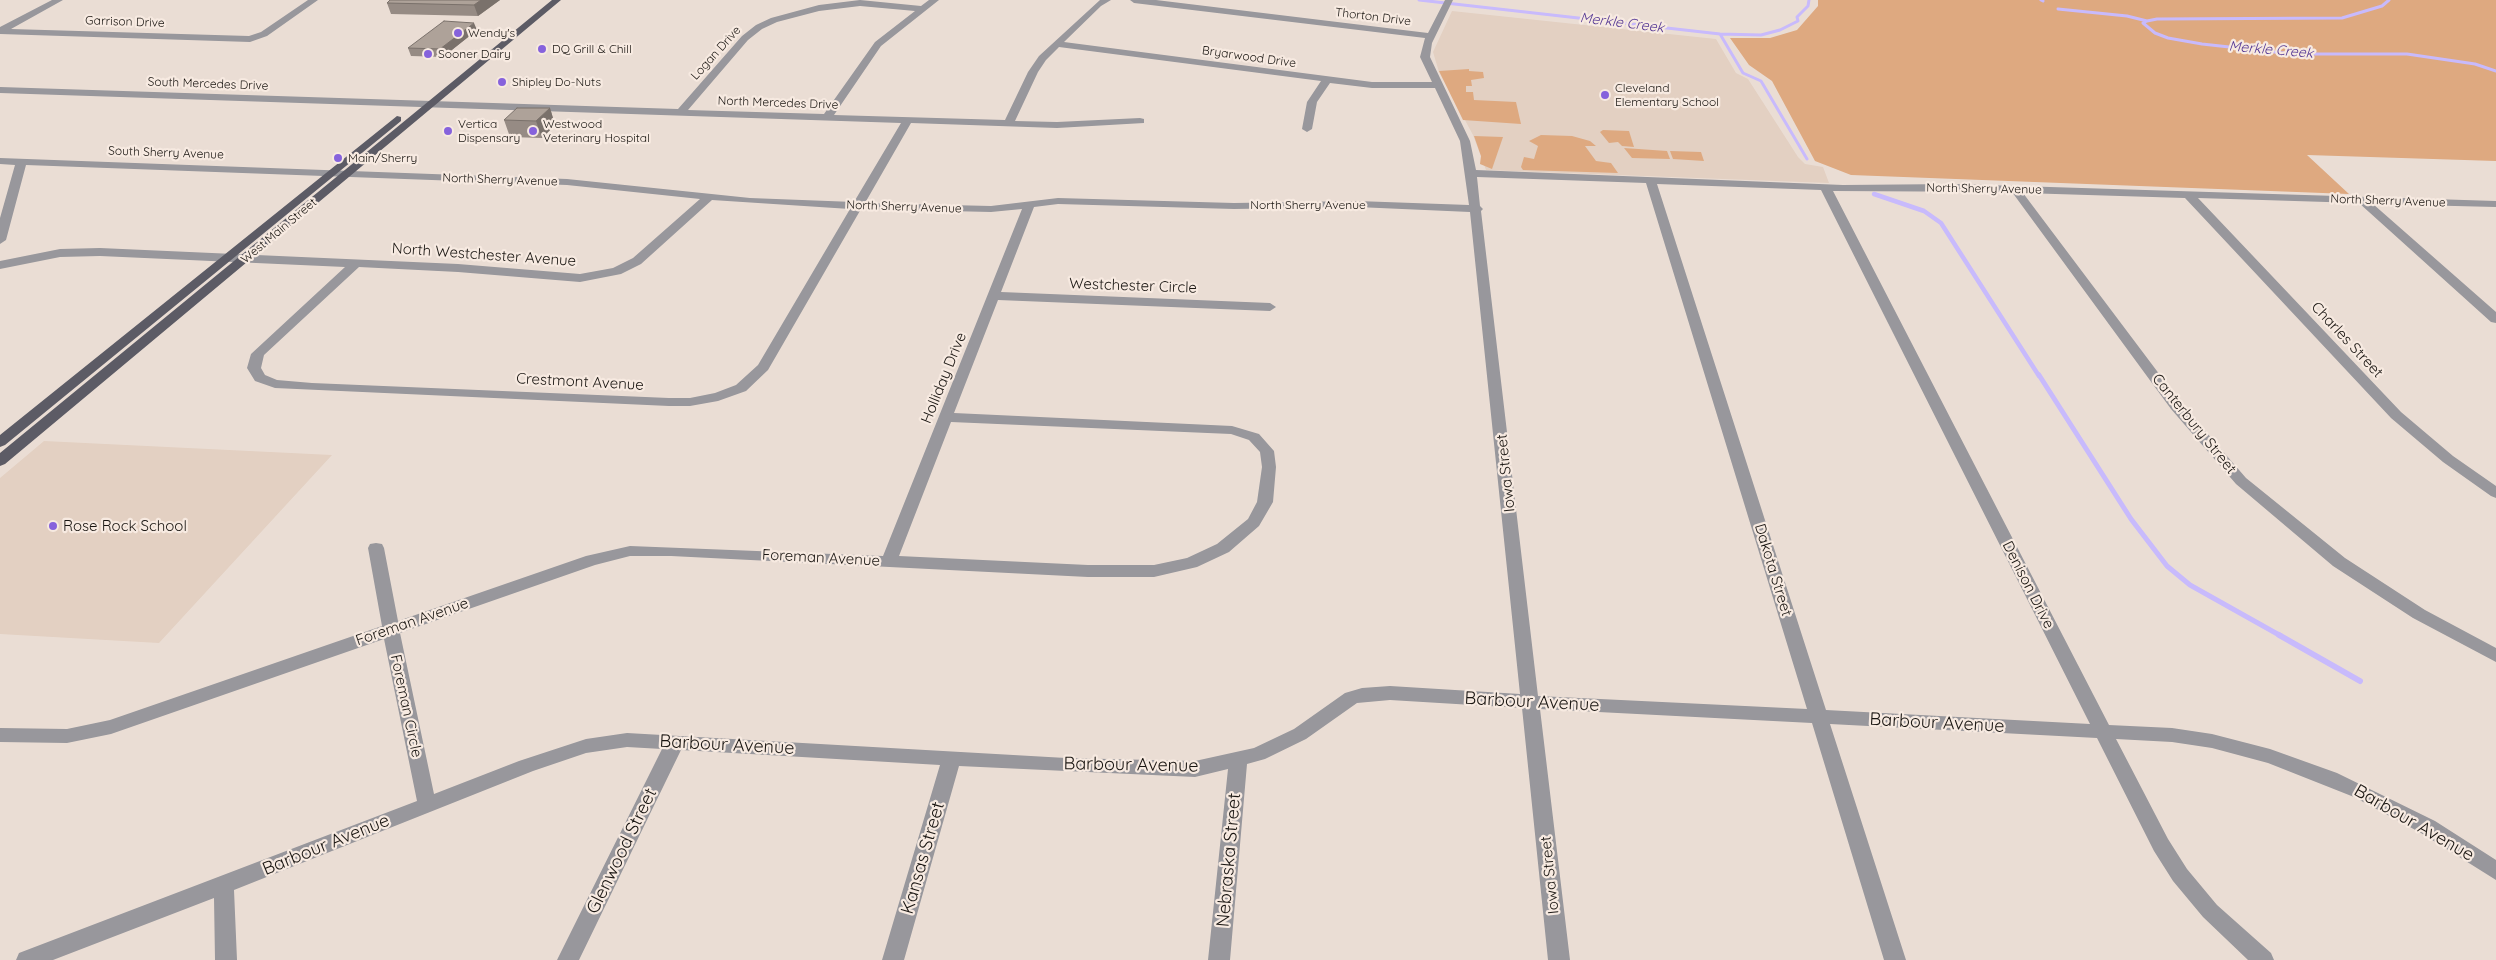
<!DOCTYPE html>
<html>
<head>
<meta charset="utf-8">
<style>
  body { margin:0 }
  canvas { display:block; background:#eaddd4 }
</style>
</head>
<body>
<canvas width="2496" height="960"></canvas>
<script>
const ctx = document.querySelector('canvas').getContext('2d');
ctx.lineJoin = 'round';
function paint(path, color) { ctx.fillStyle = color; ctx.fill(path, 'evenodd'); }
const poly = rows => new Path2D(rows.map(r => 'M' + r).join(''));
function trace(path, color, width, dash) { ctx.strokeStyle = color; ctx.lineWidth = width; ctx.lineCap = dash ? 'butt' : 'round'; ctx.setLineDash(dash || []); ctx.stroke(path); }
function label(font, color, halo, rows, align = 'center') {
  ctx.font = font + ' Quicksand,sans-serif'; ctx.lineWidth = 4.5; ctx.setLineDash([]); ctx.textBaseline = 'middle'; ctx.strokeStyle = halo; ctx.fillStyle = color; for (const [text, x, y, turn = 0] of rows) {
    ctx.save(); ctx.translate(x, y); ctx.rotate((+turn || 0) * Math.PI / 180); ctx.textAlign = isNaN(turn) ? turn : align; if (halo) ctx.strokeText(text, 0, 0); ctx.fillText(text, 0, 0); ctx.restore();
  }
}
paint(poly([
  [1452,11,1716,39,1736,73,1748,79,1798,157,1805,164,1823,167,1829,183,1486,170,1473,135,1439,72,1433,52],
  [44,441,332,455,159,643,0,634,0,478]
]), '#e3d0c2');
paint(poly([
  [1818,0,2496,0,2496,161,2307,155,2349,194,1851,175,1815,161,1772,81,1749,65,1730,38,1770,38,1797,30,1818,6],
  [1469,69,1469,71,1483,72,1484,78,1471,80,1472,86,1466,86,1466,92,1473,92,1474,100,1516,102,1521,124,1463,120,1439,71],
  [1603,130,1629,131,1634,147,1622,146,1618,142,1609,143,1600,132],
  [1541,135,1572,136,1590,141,1596,146,1585,146,1596,161,1611,163,1618,173,1523,170,1521,167,1524,157,1534,159,1538,146,1529,141],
  [1474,136,1503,137,1492,169,1480,164,1481,156],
  [1624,148,1667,151,1670,159,1632,158],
  [1670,151,1701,152,1704,161,1673,159]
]), '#dea980');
trace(poly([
  [1419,0,1720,34,1761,35,1780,30,1798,21,1797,17,1808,6,1809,0],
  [2041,0,2043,1],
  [2058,9,2127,16,2147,21],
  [2147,21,2143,23,2155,33,2168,38,2202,44,2293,54,2407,54,2475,64,2496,71],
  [2147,21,2157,19,2342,18,2382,6,2389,0],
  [1720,34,1743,73,1761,81,1807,159]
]), '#c8bafc', 3);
trace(poly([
  [1874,194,1924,211,1941,223,2039,376]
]), '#c8bafc', 4.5);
trace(poly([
  [2039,375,2131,519,2167,566,2190,585,2281,636]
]), '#c8bafc', 5);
trace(poly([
  [2279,635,2360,681]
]), '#c8bafc', 6);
paint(poly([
  [52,0,63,0,11,29,249,36,261,32,308,0,318,0,267,36,250,42,0,34,0,27,52,0],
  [860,0,921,6,929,0,939,0,881,46,834,115,1005,120,1028,72,1039,56,1100,0,1111,0,1101,6,1064,42,1372,82,1432,82,1420,57,1425,38,1134,3,1130,0,1156,0,1428,33,1445,0,1453,0,1432,43,1430,57,1470,141,1476,170,1843,185,1954,184,2496,201,2496,207,2373,204,2496,312,2496,323,2491,322,2359,203,2198,198,2401,412,2453,456,2496,486,2496,498,2491,496,2443,462,2391,418,2185,198,2023,193,2181,403,2246,478,2345,558,2425,610,2496,648,2496,662,2413,618,2333,566,2236,484,2171,409,2012,192,1833,191,2109,725,2172,728,2212,734,2270,749,2337,773,2435,821,2496,860,2496,880,2421,833,2354,797,2268,763,2212,748,2172,742,2116,739,2168,839,2187,869,2217,905,2271,953,2274,960,2248,960,2203,917,2173,881,2154,851,2097,738,1830,724,1906,960,1884,960,1812,723,1540,709,1570,960,1548,960,1522,708,1390,700,1357,703,1306,739,1265,759,1247,764,1230,960,1208,960,1228,769,1195,777,959,766,904,960,882,960,940,765,681,750,579,960,557,960,662,749,627,747,586,753,533,771,234,890,237,960,215,960,214,898,53,960,16,960,19,953,417,801,384,639,111,734,67,743,0,742,0,728,67,729,110,720,382,626,368,548,370,544,376,543,382,544,384,548,398,621,586,556,630,546,883,556,1022,209,991,212,861,209,768,370,746,391,718,401,690,406,669,406,275,388,255,381,247,368,251,354,345,267,100,256,60,257,0,269,0,261,60,249,100,248,458,264,580,274,613,268,633,258,700,199,567,185,26,165,6,240,0,244,0,218,15,165,0,164,0,158,567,179,750,198,854,202,901,123,0,93,0,87,678,109,742,36,756,25,771,18,819,5,860,0],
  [860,6,915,11,875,42,824,114,688,110,748,40,762,29,777,22,819,11,860,6],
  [1059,47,1321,81,1307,102,1302,129,1307,132,1312,129,1317,102,1330,83,1372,88,1435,88,1460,141,1469,205,1357,201,1234,203,1058,198,991,206,865,203,911,123,1057,128,1144,123,1144,119,1140,118,1057,122,1015,121,1038,72,1046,60,1059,47],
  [1477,177,1646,183,1807,709,1538,696,1481,211,1483,209,1480,206,1477,177],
  [1657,184,1821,190,2090,724,1826,710,1657,184],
  [712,200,850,209,758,365,736,385,715,393,690,398,669,398,312,383,277,380,265,375,261,368,264,355,359,267,458,272,580,282,621,274,641,264,712,200],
  [1058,204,1234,209,1357,207,1470,212,1520,694,1390,686,1362,688,1345,693,1294,729,1254,748,1195,761,1066,758,627,733,586,739,519,761,434,794,400,633,595,565,630,556,671,556,1088,577,1154,577,1197,567,1229,552,1259,526,1273,502,1276,467,1274,451,1259,434,1232,426,954,413,998,300,1270,311,1276,307,1270,303,1001,292,1034,207,1058,204],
  [951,422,1231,434,1249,440,1260,452,1262,467,1257,502,1248,519,1217,544,1187,558,1154,565,1088,565,899,556,951,422]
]), '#98979c');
paint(poly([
  [552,0,561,0,5,464,0,466,0,453,552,0],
  [397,116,401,117,401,121,5,445,0,447,0,435,397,116]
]), '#5c5b65');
paint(poly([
  [390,0,500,0,478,16,391,14,387,3],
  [477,30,443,57,411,56,408,48],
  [550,108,555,125,542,138,510,137,504,120]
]), '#968b84');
paint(poly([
  [481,0,500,0,478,16,474,5],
  [474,23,477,30,443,57,440,49],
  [550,108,555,125,542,138,536,121]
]), '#7a716b');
const building = poly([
  [390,0,481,0,474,5,387,3,390,0],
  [444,21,474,23,440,49,408,48,444,21],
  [517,108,550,108,536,121,504,120,517,108]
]);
paint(building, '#aea299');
trace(building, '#7a716b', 1);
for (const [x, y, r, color] of [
  [458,33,5,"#8662dc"],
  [542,49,5,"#8662dc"],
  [428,54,5,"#8662dc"],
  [502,82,5,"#8662dc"],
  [1605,95,5,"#8662dc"],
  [448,131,5,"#8662dc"],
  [533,131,5,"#8662dc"],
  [338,158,5,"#8662dc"],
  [53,526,5,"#8662dc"]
]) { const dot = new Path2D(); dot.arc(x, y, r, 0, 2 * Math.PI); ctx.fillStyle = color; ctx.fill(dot); trace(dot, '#f7eae1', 2); }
label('12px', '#191511', '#f7eae1', [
  ["Thorton Drive",1373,17,7],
  ["Garrison Drive",125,22,2],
  ["Logan Drive",716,53,-48],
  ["Bryarwood Drive",1249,57,8],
  ["South Mercedes Drive",208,84,2],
  ["North Mercedes Drive",778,103,2],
  ["South Sherry Avenue",166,153,2],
  ["North Sherry Avenue",500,180,2],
  ["North Sherry Avenue",1984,189,1],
  ["North Sherry Avenue",2388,201,2],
  ["North Sherry Avenue",1308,205],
  ["North Sherry Avenue",904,207,2],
  ["West Main Street",279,231,-40]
]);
label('12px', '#191511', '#f7eae1', [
  ["Wendy's",468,33],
  ["DQ Grill & Chill",552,49],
  ["Sooner Dairy",438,54],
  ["Shipley Do-Nuts",512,82],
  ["Cleveland",1615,88],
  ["Elementary School",1615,102],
  ["Vertica",458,124],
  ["Dispensary",458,138],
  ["Westwood",543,124],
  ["Veterinary Hospital",543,138],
  ["Main/Sherry",348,158]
], 'left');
label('italic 14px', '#543794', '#f7eae1', [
  ["Merkle Creek",1622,23,7],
  ["Merkle Creek",2271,50,5]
]);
label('15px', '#191511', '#f7eae1', [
  ["North Westchester Avenue",484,255,4],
  ["Westchester Circle",1133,286,2],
  ["Charles Street",2347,340,47],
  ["Holliday Drive",944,378,-68],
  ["Crestmont Avenue",580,382,3],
  ["Canterbury Street",2194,424,51],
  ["Iowa Street",1506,473,-96],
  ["Foreman Avenue",821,558,3],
  ["Dakota Street",1773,570,73],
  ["Denison Drive",2028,585,63],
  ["Foreman Avenue",412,622,-19],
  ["Foreman Circle",406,706,78],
  ["Iowa Street",1550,875,-96]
]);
label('15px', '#191511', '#f7eae1', [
  ["Rose Rock School",63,526]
], 'left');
label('18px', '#191511', '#f7eae1', [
  ["Barbour Avenue",1532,702,3],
  ["Barbour Avenue",1937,723,3],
  ["Barbour Avenue",727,745,3],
  ["Barbour Avenue",1131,765,1],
  ["Barbour Avenue",2414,823,30],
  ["Barbour Avenue",326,845,-22],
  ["Glenwood Street",622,851,-64],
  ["Kansas Street",923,858,-74],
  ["Nebraska Street",1229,860,-85]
]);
</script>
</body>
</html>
